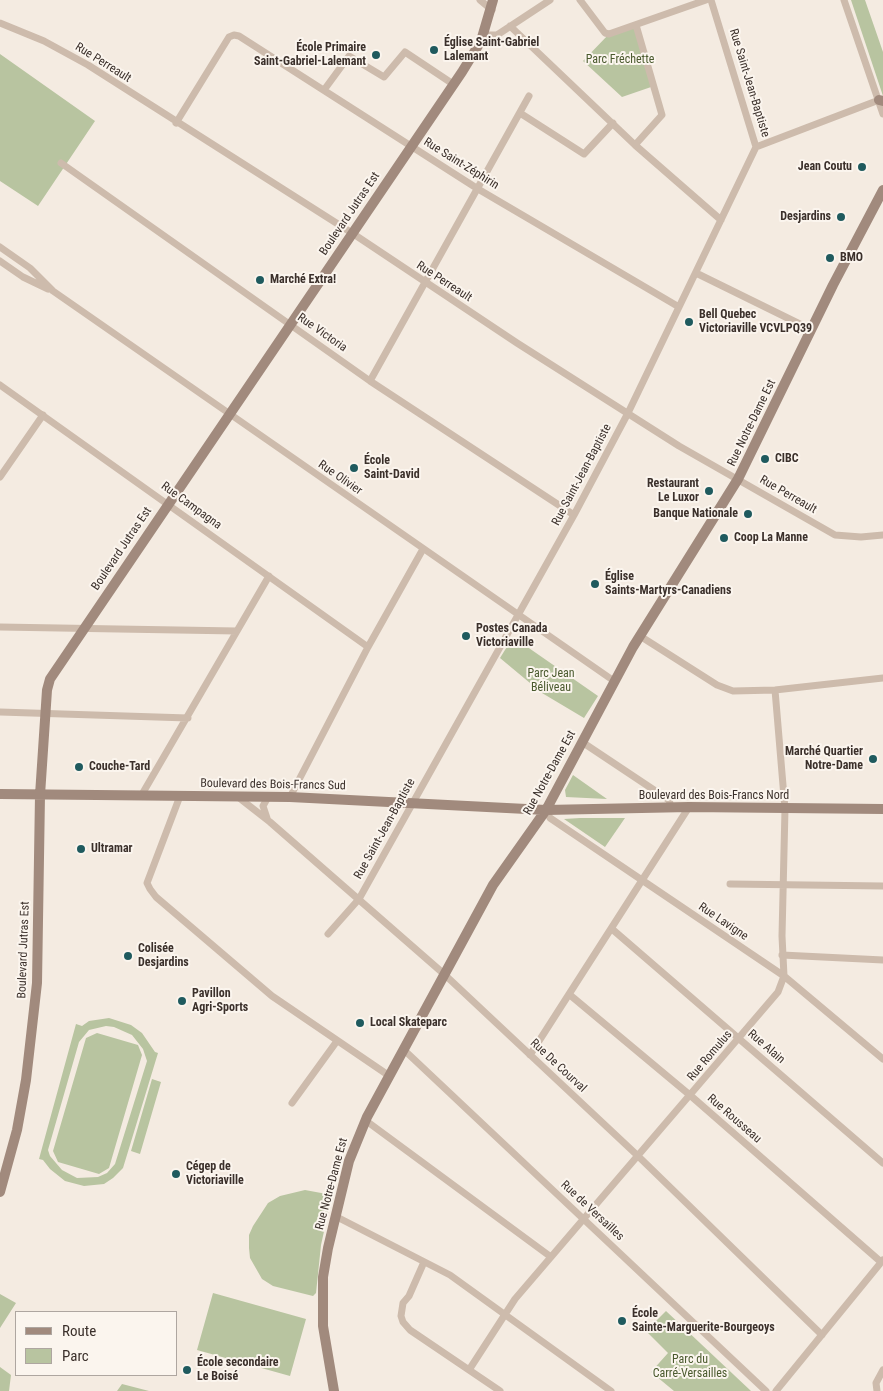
<!DOCTYPE html>
<html>
<head>
<meta charset="utf-8">
<style>
  body { margin:0 }
  #map { position:relative; width:883px; height:1391px; overflow:hidden; background:#f4ebe1; font-family:"Roboto Condensed",sans-serif }
  canvas { display:block }
  .legend { position:absolute; left:15px; top:1311px; width:162px; height:65px; box-sizing:border-box; background:#fbf5ee; border:1px solid #aea6a0; margin:0; padding:6px 9px; list-style:none; font-size:15px; color:#3b302b }
  .legend li { display:flex; align-items:center; gap:10px; height:25px }
  .legend b { width:25px; border:1px solid #aea6a0 }
</style>
</head>
<body>
<div id="map">
<canvas width="883" height="1391"></canvas>
<ul class="legend">
<li><b style="height:6px;background:#a18a7d"></b>Route</li>
<li><b style="height:14px;background:#b8c4a0"></b>Parc</li>
</ul>
</div>
<script>
const ctx = document.querySelector('canvas').getContext('2d');
ctx.lineJoin = 'round';
function paint(path, color) { ctx.fillStyle = color; ctx.fill(path, 'evenodd'); }
const poly = rows => new Path2D(rows.map(r => 'M' + r).join(''));
function trace(path, color, width, dash) { ctx.strokeStyle = color; ctx.lineWidth = width; ctx.lineCap = dash ? 'butt' : 'round'; ctx.setLineDash(dash || []); ctx.stroke(path); }
function label(font, color, halo, rows, align = 'center') {
  ctx.font = font + ' "Roboto Condensed",sans-serif'; ctx.lineWidth = 4; ctx.setLineDash([]); ctx.textBaseline = 'middle'; ctx.strokeStyle = halo; ctx.fillStyle = color; for (const [text, x, y, turn = 0] of rows) {
    ctx.save(); ctx.translate(x, y); ctx.rotate((+turn || 0) * Math.PI / 180); ctx.textAlign = isNaN(turn) ? turn : align; if (halo) ctx.strokeText(text, 0, 0); ctx.fillText(text, 0, 0); ctx.restore();
  }
}
paint(poly([
  [851,0,865,0,883,52,883,96],
  [636,25,654,86,622,97,583,61,609,34],
  [0,54,95,121,38,206,0,181],
  [513,637,598,696,584,718,542,693,500,658],
  [573,775,607,799,566,797,565,790],
  [580,818,625,818,605,847,564,819],
  [109,1018,131,1025,142,1033,155,1052,158,1053,123,1168,113,1178,104,1184,84,1186,65,1181,50,1169,43,1160,39,1159,76,1024,82,1026,89,1021],
  [106,1026,114,1027,132,1035,143,1049,147,1061,115,1164,107,1173,98,1177,77,1178,62,1170,50,1156,48,1150,79,1042,89,1030],
  [97,1033,138,1045,142,1055,109,1168,99,1174,58,1162,53,1151,86,1038],
  [152,1079,161,1082,140,1154,131,1151],
  [305,1190,332,1195,321,1245,316,1293,313,1296,273,1286,262,1279,250,1258,249,1248,249,1235,253,1226,268,1203,280,1196],
  [213,1293,306,1319,290,1376,197,1350],
  [0,1294,16,1303,0,1328],
  [666,1311,751,1391,674,1391,651,1372,668,1353,646,1331],
  [0,1367,11,1375,9,1391,0,1391],
  [122,1384,149,1391,117,1391]
]), '#b8c4a0');
trace(poly([
  [480,0,492,10],
  [580,0,605,33,609,34,706,0],
  [844,0,883,114],
  [0,23,44,41,88,65,352,233,517,343,679,446,835,535,861,537,883,535],
  [510,26,635,145,721,220],
  [484,35,497,35,550,0],
  [324,90,349,56,384,77,405,52,453,84],
  [520,113,584,154,613,123],
  [176,123,229,37,234,35,239,36,478,189,679,307],
  [635,145,662,115,636,25],
  [756,147,879,100],
  [61,163,370,381,574,515],
  [0,247,30,268,53,291,614,681],
  [0,261,23,277,48,289],
  [696,273,812,330],
  [370,381,529,96],
  [0,385,368,647],
  [0,477,43,415],
  [0,627,237,631],
  [640,636,717,685,733,691,775,690,883,678],
  [0,712,188,718],
  [582,742,669,800,671,807],
  [141,796,269,576],
  [180,796,147,883,150,889,156,897,272,996,388,1075],
  [238,797,270,822,444,974,638,1156,822,1335],
  [290,797,368,647,423,549],
  [546,810,550,818,784,976,883,1059],
  [267,818,263,806,268,797],
  [730,884,883,886],
  [612,929,883,1163],
  [328,934,359,899,574,515,628,413,756,147,711,0],
  [782,955,883,960],
  [570,995,691,1096,881,1262],
  [403,1049,766,1391],
  [530,1055,689,807],
  [292,1103,337,1041],
  [365,1120,551,1257],
  [335,1216,450,1275,611,1391],
  [424,1262,409,1296,403,1303,401,1316,403,1322,410,1330,500,1391],
  [469,1370,515,1299,778,992,784,976,782,936,785,809,775,690],
  [776,1391,883,1260],
  [877,1391,876,1383,883,1370]
]), '#cdbbac', 7);
trace(poly([
  [879,100,883,101],
  [0,794,290,797,546,810,689,807,883,809],
  [0,1192,17,1130,26,1080,37,983,40,795,47,690,50,679,462,72,481,41,493,0],
  [334,1391,323,1326,323,1277,328,1248,349,1161,367,1117,493,885,546,810,633,647,738,479,833,285,883,190]
]), '#a18a7d', 10);
for (const [x, y, r, color] of [
  [434,50,5,"#1f5a5e"],
  [376,55,5,"#1f5a5e"],
  [862,167,5,"#1f5a5e"],
  [841,217,5,"#1f5a5e"],
  [830,258,5,"#1f5a5e"],
  [260,280,5,"#1f5a5e"],
  [689,322,5,"#1f5a5e"],
  [765,459,5,"#1f5a5e"],
  [354,468,5,"#1f5a5e"],
  [709,491,5,"#1f5a5e"],
  [748,514,5,"#1f5a5e"],
  [724,538,5,"#1f5a5e"],
  [595,584,5,"#1f5a5e"],
  [466,636,5,"#1f5a5e"],
  [873,759,5,"#1f5a5e"],
  [79,767,5,"#1f5a5e"],
  [81,849,5,"#1f5a5e"],
  [128,956,5,"#1f5a5e"],
  [182,1001,5,"#1f5a5e"],
  [360,1023,5,"#1f5a5e"],
  [176,1174,5,"#1f5a5e"],
  [622,1321,5,"#1f5a5e"],
  [187,1370,5,"#1f5a5e"]
]) { const dot = new Path2D(); dot.arc(x, y, r, 0, 2 * Math.PI); ctx.fillStyle = color; ctx.fill(dot); trace(dot, '#fbf5ee', 2); }
label('bold 12px', '#3b302b', '#fbf5ee', [
  ["Église Saint-Gabriel",444,43],
  ["Lalemant",444,57],
  ["École Primaire",366,48,"right"],
  ["Saint-Gabriel-Lalemant",366,62,"right"],
  ["Jean Coutu",852,167,"right"],
  ["Desjardins",831,217,"right"],
  ["BMO",840,258],
  ["Marché Extra!",270,280],
  ["Bell Quebec",699,315],
  ["Victoriaville VCVLPQ39",699,329],
  ["CIBC",775,459],
  ["École",364,461],
  ["Saint-David",364,475],
  ["Restaurant",699,484,"right"],
  ["Le Luxor",699,498,"right"],
  ["Banque Nationale",738,514,"right"],
  ["Coop La Manne",734,538],
  ["Église",605,577],
  ["Saints-Martyrs-Canadiens",605,591],
  ["Postes Canada",476,629],
  ["Victoriaville",476,643],
  ["Marché Quartier",863,752,"right"],
  ["Notre-Dame",863,766,"right"],
  ["Couche-Tard",89,767],
  ["Ultramar",91,849],
  ["Colisée",138,949],
  ["Desjardins",138,963],
  ["Pavillon",192,994],
  ["Agri-Sports",192,1008],
  ["Local Skateparc",370,1023],
  ["Cégep de",186,1167],
  ["Victoriaville",186,1181],
  ["École",632,1314],
  ["Sainte-Marguerite-Bourgeoys",632,1328],
  ["École secondaire",197,1363],
  ["Le Boisé",197,1377]
], 'left');
label('12px', '#4a5a2e', '#fbf5ee', [
  ["Parc Fréchette",620,60],
  ["Parc Jean",551,674],
  ["Béliveau",551,688],
  ["Parc du",690,1360],
  ["Carré-Versailles",690,1374]
]);
label('12px', '#3b302b', '#fbf5ee', [
  ["Rue Perreault",103,63,32],
  ["Rue Saint-Jean-Baptiste",749,83,73],
  ["Rue Saint-Zéphirin",461,164,32],
  ["Boulevard Jutras Est",350,214,-56],
  ["Rue Perreault",444,282,33],
  ["Rue Victoria",322,333,35],
  ["Rue Notre-Dame Est",752,423,-64],
  ["Rue Saint-Jean-Baptiste",582,475,-62],
  ["Rue Olivier",340,478,35],
  ["Rue Perreault",788,495,30],
  ["Rue Campagna",191,506,36],
  ["Boulevard Jutras Est",122,549,-56],
  ["Rue Notre-Dame Est",550,773,-61],
  ["Boulevard des Bois-Francs Sud",273,785,1],
  ["Boulevard des Bois-Francs Nord",714,796],
  ["Rue Saint-Jean-Baptiste",385,829,-61],
  ["Rue Lavigne",723,922,34],
  ["Boulevard Jutras Est",24,950,-88],
  ["Rue Alain",766,1047,41],
  ["Rue Romulus",710,1056,-50],
  ["Rue De Courval",558,1066,43],
  ["Rue Rousseau",734,1119,41],
  ["Rue Notre-Dame Est",332,1184,-75],
  ["Rue de Versailles",592,1211,43]
]);
</script>
</body>
</html>
